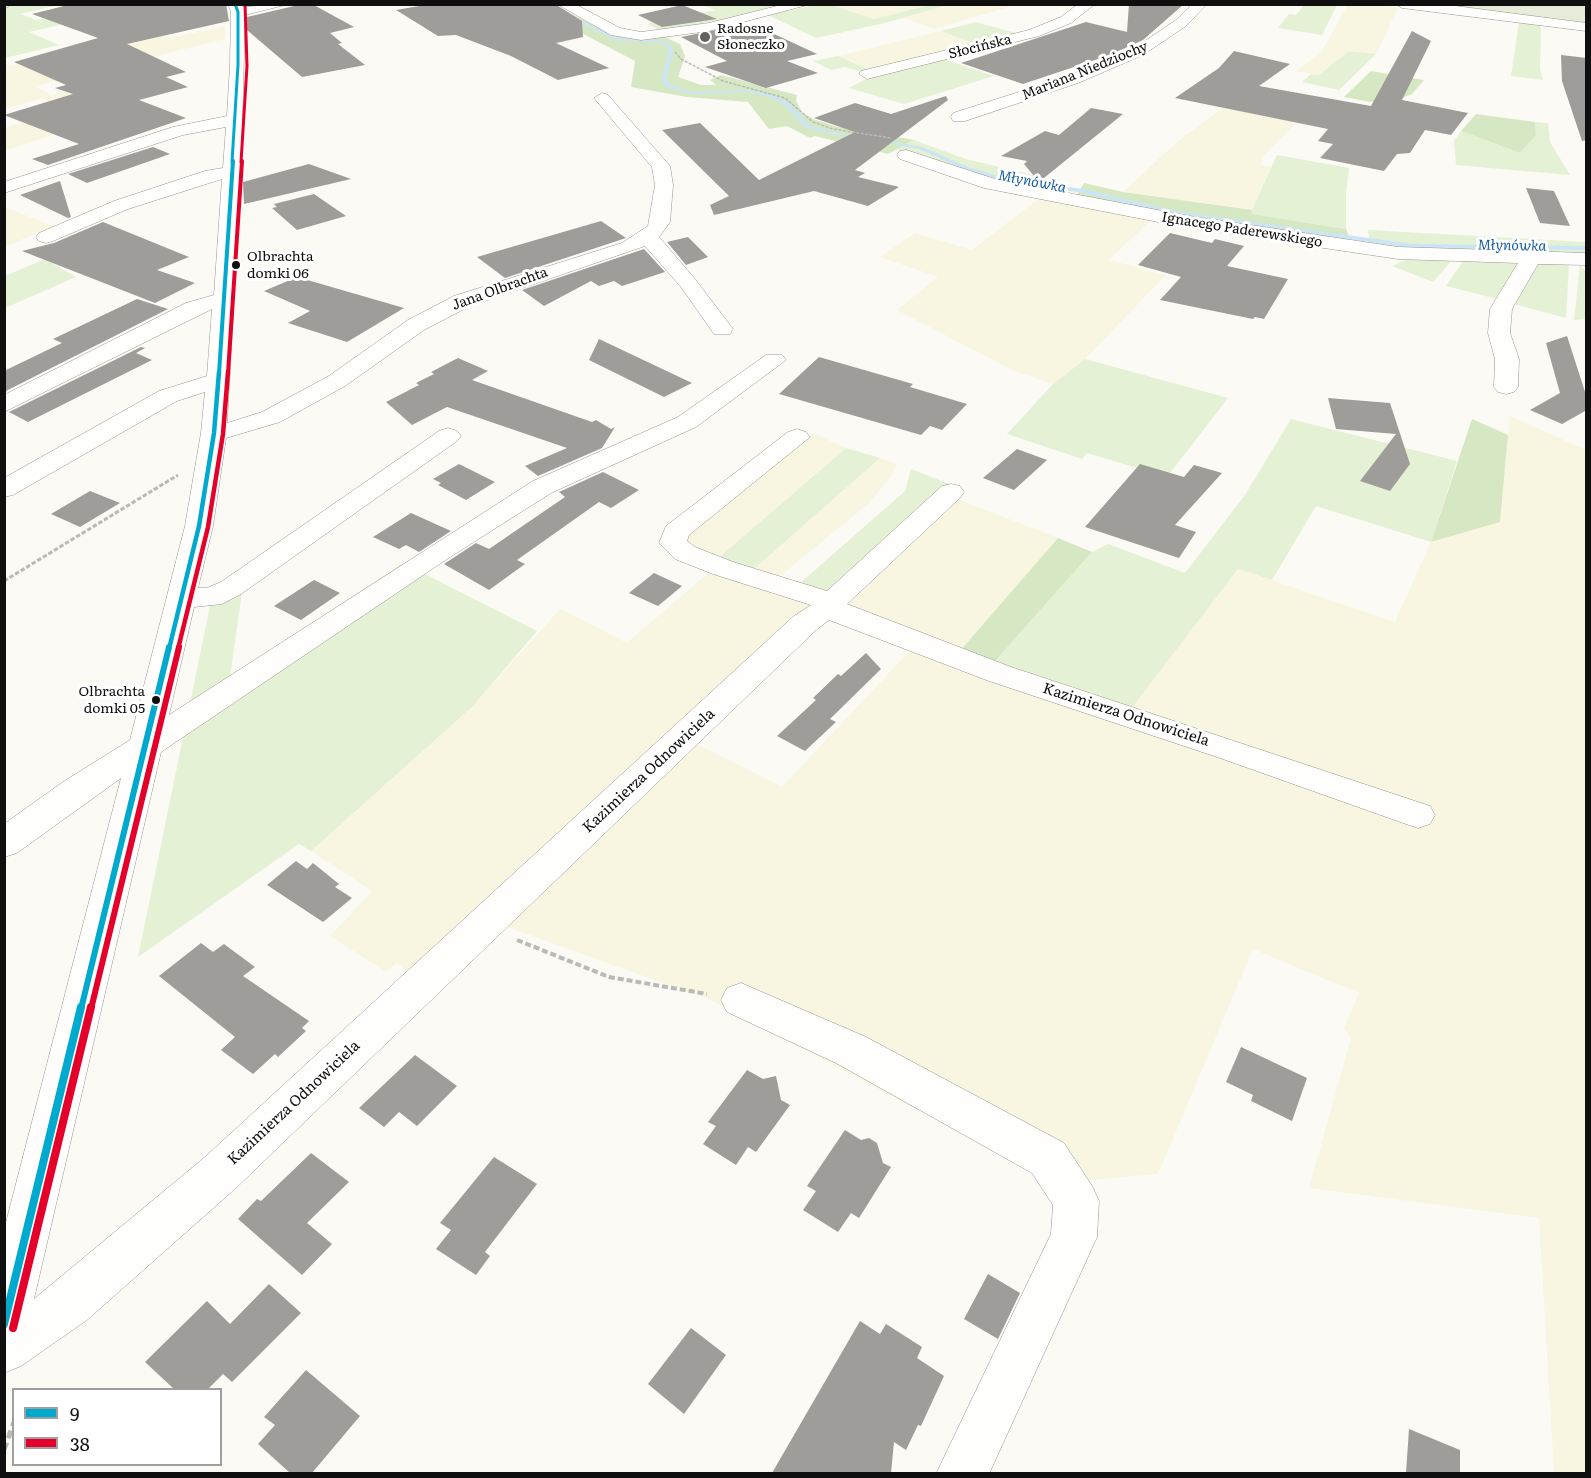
<!DOCTYPE html>
<html>
<head>
<meta charset="utf-8">
<style>
  body { margin:0 }
  #map { position:relative; width:1591px; height:1478px; overflow:hidden; background:#fcfaf4; font-family:Literata,serif }
  canvas { display:block }
  .frame { position:absolute; inset:0; border:6px solid #0f0f0f; pointer-events:none }
  .legend { position:absolute; left:12px; top:1388px; width:210px; height:78px; box-sizing:border-box; background:#fff; border:2px solid #9f9f9f; margin:0; padding:8px 10px; list-style:none; font-size:18px; color:#0f0f0f }
  .legend li { display:flex; align-items:center; gap:12px; height:30px }
  .legend b { width:30px; border:2px solid #9f9f9f }
</style>
</head>
<body>
<div id="map">
<canvas width="1591" height="1478"></canvas>
<div class="frame"></div>
<ul class="legend">
<li><b style="height:8px;background:#00a9ce"></b>9</li>
<li><b style="height:8px;background:#e4002b"></b>38</li>
</ul>
</div>
<script>
const ctx = document.querySelector('canvas').getContext('2d');
ctx.lineJoin = 'round';
function paint(path, color) { ctx.fillStyle = color; ctx.fill(path, 'evenodd'); }
const poly = rows => new Path2D(rows.map(r => 'M' + r).join(''));
function trace(path, color, width, dash) { ctx.strokeStyle = color; ctx.lineWidth = width; ctx.lineCap = dash ? 'butt' : 'round'; ctx.setLineDash(dash || []); ctx.stroke(path); }
function label(font, color, halo, rows, align = 'center') {
  ctx.font = font + ' Literata,serif'; ctx.lineWidth = 6; ctx.setLineDash([]); ctx.textBaseline = 'middle'; ctx.strokeStyle = halo; ctx.fillStyle = color; for (const [text, x, y, turn = 0] of rows) {
    ctx.save(); ctx.translate(x, y); ctx.rotate((+turn || 0) * Math.PI / 180); ctx.textAlign = isNaN(turn) ? turn : align; if (halo) ctx.strokeText(text, 0, 0); ctx.fillText(text, 0, 0); ctx.restore();
  }
}
paint(poly([
  [1001,4,1009,7,934,29,904,18,948,5],
  [1375,4,1398,8,1376,54,1349,51,1319,75,1296,71,1321,53,1347,6],
  [828,5,929,5,874,19],
  [225,26,225,39,35,86,51,95,97,83,64,109,42,98,5,109,4,63,10,66,152,31,170,38],
  [941,31,978,45,872,71,838,56],
  [1223,108,1297,122,1265,154,1260,164,1271,167,1252,210,1123,192,1178,141],
  [47,114,77,127,5,151,4,128],
  [1041,197,1093,205,1150,221,1109,260,1166,275,1085,359,1053,384,1012,370,897,310,938,277,880,257,915,233,972,250],
  [4,207,5,207,53,226,5,247],
  [1510,416,1586,450,1586,1473,1554,1473,1539,1218,1309,1188,1351,1038,1344,1028,1359,993,1253,949,1158,1174,1055,1183,713,1001,499,924,691,741,782,787,915,645,1120,722,1238,569,1395,622,1431,542,1500,522],
  [813,433,846,448,717,559,678,537],
  [880,458,897,464,892,475,869,503,779,577,754,569],
  [955,498,1058,538,959,652,843,608],
  [714,568,819,600,413,976,397,963,386,972,330,936,372,891,311,851,473,706,560,609,627,643]
]), '#f8f6e1');
paint(poly([
  [792,4,742,17,662,31,647,24,715,10,702,5],
  [828,4,874,19,929,5,948,5,885,23,816,38,768,15,815,5],
  [1305,4,1337,5,1322,35,1278,28,1289,14,1296,15],
  [5,5,58,5,20,14,37,20,84,10,99,16,29,32,59,45,5,58],
  [976,22,1019,34,978,45,941,31],
  [1519,22,1538,25,1541,28,1540,69,1543,80,1511,76],
  [1349,51,1376,54,1339,90,1302,82,1311,74,1319,75],
  [838,56,872,71,861,72,845,67,831,70,813,61],
  [943,59,994,76,904,104,849,88,874,75],
  [1535,122,1548,123,1550,142,1570,175,1456,165,1454,141,1461,131,1520,153,1536,135],
  [914,140,966,159,1054,180,1051,183,1059,186,1054,193,987,180,931,159,896,150],
  [1277,155,1349,168,1346,195,1346,229,1250,214],
  [1368,230,1586,242,1586,256,1448,253,1370,245],
  [1413,257,1453,259,1433,282,1392,266],
  [45,259,76,277,5,308,5,276],
  [1464,260,1510,260,1517,266,1497,299,1446,286],
  [1534,264,1569,264,1566,318,1510,303],
  [1580,265,1586,272,1586,319,1574,320],
  [1085,359,1228,398,1167,477,1087,453,1082,459,1007,434,1053,384],
  [1291,419,1457,461,1431,542,1316,506,1272,580,1238,569,1130,710,995,661,1092,552,1108,544,1185,573,1245,495],
  [846,448,880,458,754,569,717,559],
  [911,469,949,484,829,596,798,585,905,491],
  [403,563,537,631,473,706,311,851,299,844,138,957,211,601,242,592,230,677]
]), '#e4f1d5');
paint(poly([
  [528,5,554,5,601,29,652,38,665,37,680,44,685,56,678,77,701,85,716,85,710,80,721,75,797,95,796,101,802,112,813,119,835,126,914,140,888,154,815,136,810,138,787,126,769,129,748,102,687,97,631,87,635,61],
  [1371,71,1424,80,1412,94,1400,99,1370,102,1344,97],
  [1476,114,1535,122,1536,135,1520,153,1461,131],
  [1084,183,1123,192,1252,210,1251,214,1346,229,1352,244,1249,228,1077,195],
  [1472,419,1508,435,1500,522,1431,542],
  [1058,538,1092,552,995,661,959,652]
]), '#d5e8c3');
paint(poly([
  [1461,5,1586,5,1586,23,1462,8]
]), '#e7ecd8');
paint(poly([
  [573,17,620,39,658,40,670,44,673,52,666,78,668,83,673,86,693,92,747,90,770,94,788,102,810,126,859,138,857,139,806,128,784,104,767,96,747,92,693,94,669,88,664,85,662,78,669,52,667,46,658,42,618,41,572,19,573,17],
  [878,139,922,147,968,167,1005,178,1083,189,1175,211,1412,244,1586,246,1586,250,1412,248,1175,215,1083,193,1002,180,964,169,919,149,878,141,878,139]
]), '#cce5f5');
paint(poly([
  [72,4,226,4,229,21,127,44,186,72,166,77,188,87,139,100,186,118,48,165,32,159,79,144,4,115,73,94,55,88,66,85,14,62,98,38,32,14],
  [303,4,312,4,354,27,330,33,342,43,338,44,365,65,302,77,247,30,247,17],
  [431,4,555,4,582,21,583,37,556,43,609,68,558,80,511,56,456,35,438,36,396,10],
  [1129,4,1184,4,1143,40,1110,55,1023,84,961,63,1086,22,1127,32],
  [682,5,717,19,662,27,638,15],
  [736,26,757,35,772,33,817,54,787,61,818,73,766,88,705,67,727,61,681,37],
  [1412,31,1431,41,1402,100,1468,113,1451,135,1425,130,1410,153,1397,154,1384,171,1320,158,1333,144,1318,141,1328,129,1175,98,1219,68,1234,51,1290,64,1259,86,1371,106],
  [1561,55,1587,58,1587,140,1582,141,1562,81],
  [946,96,948,100,855,170,865,173,858,177,899,187,868,206,814,191,714,215,710,205,729,196,662,130,700,123,759,180,855,132,814,118,855,103,891,114],
  [1091,108,1123,114,1039,182,1024,164,1027,161,1001,156,1045,131,1059,135],
  [153,147,170,154,87,183,68,174],
  [309,164,351,179,244,204,243,182],
  [60,181,71,217,68,218,20,195],
  [1526,188,1554,191,1570,226,1540,223],
  [314,194,346,216,297,230,272,208,277,207,274,204],
  [601,221,626,238,505,278,477,257],
  [103,222,189,257,157,270,195,283,155,303,22,251,54,243],
  [1170,233,1212,243,1215,239,1244,246,1227,266,1288,279,1264,319,1255,317,1253,319,1160,300,1181,277,1138,265],
  [688,237,708,257,686,265,667,242],
  [644,249,665,272,622,286,614,281,599,286,591,281,544,306,522,290],
  [297,277,404,308,347,342,288,323,310,311,264,291],
  [137,299,168,309,4,392,4,371,62,343,53,339],
  [1567,336,1587,398,1587,410,1562,424,1530,410,1560,393,1546,343],
  [599,339,692,383,664,397,589,360],
  [141,347,145,348,136,353,152,360,28,422,9,412],
  [819,357,913,384,910,387,967,404,942,430,930,426,921,435,779,394],
  [458,358,488,371,472,380,592,422,596,420,611,429,615,427,602,448,538,476,525,466,567,448,447,407,412,425,386,402,419,385,416,383,434,374,431,372],
  [1328,398,1390,403,1410,464,1390,491,1360,481,1396,434,1336,429],
  [1017,449,1047,460,1014,490,983,478],
  [459,464,495,482,466,500,438,485,441,483,433,479],
  [1140,464,1184,477,1194,465,1222,473,1175,525,1196,532,1179,558,1085,527],
  [603,472,639,490,611,508,599,502,517,560,525,564,489,590,444,564,476,543,489,549,565,497,559,492],
  [90,491,120,503,80,527,51,514],
  [411,513,451,531,419,552,406,545,399,549,373,537],
  [654,573,682,586,658,606,629,593],
  [314,580,340,593,301,620,274,606],
  [866,653,881,669,830,719,836,722,805,751,777,736,816,700,813,698,838,674,841,676],
  [296,861,307,869,313,863,339,884,335,887,352,898,323,922,267,885],
  [201,943,213,952,224,944,255,967,243,976,309,1021,302,1028,306,1031,278,1057,275,1054,253,1074,221,1050,235,1037,159,976],
  [1241,1047,1307,1078,1292,1121,1251,1101,1253,1095,1226,1082],
  [415,1055,457,1086,417,1126,399,1112,384,1127,359,1108],
  [747,1070,763,1079,776,1076,781,1100,790,1105,756,1152,748,1147,736,1165,703,1144,716,1126,708,1122],
  [845,1130,861,1140,869,1138,877,1143,883,1163,891,1167,859,1218,851,1213,838,1232,803,1210,816,1191,807,1186],
  [311,1153,349,1182,307,1223,332,1244,302,1275,238,1219,257,1199,261,1201],
  [494,1157,537,1184,485,1252,490,1256,476,1275,436,1249,451,1230,440,1223],
  [988,1274,1020,1293,998,1339,964,1319],
  [269,1284,301,1313,232,1382,223,1374,208,1389,174,1389,145,1362,207,1301,230,1324],
  [860,1321,880,1334,886,1324,922,1347,917,1358,944,1376,921,1426,918,1425,906,1450,894,1442,891,1473,772,1473],
  [691,1328,726,1355,684,1414,648,1384],
  [306,1370,360,1416,312,1473,290,1473,258,1444,275,1425,264,1417],
  [1409,1429,1460,1450,1460,1473,1406,1473]
]), '#9f9d99');
const minor = poly([
  [4,4,12,4,4,9,4,4],
  [228,4,242,4,243,7,289,4,245,15,241,172,227,423,262,412,329,376,408,320,454,296,622,243,648,226,655,185,652,167,594,98,602,93,608,95,670,166,673,185,670,222,659,237,695,279,733,329,730,334,714,334,681,287,645,246,470,306,424,330,345,386,280,422,226,438,213,526,198,588,207,588,221,582,439,431,448,428,457,431,461,436,457,441,241,594,222,604,194,607,169,715,533,481,678,417,766,355,782,355,786,360,696,427,551,493,447,559,161,752,34,1299,205,1157,794,616,811,605,713,574,675,559,659,543,666,526,788,432,797,429,806,432,810,437,689,535,687,541,695,547,733,562,827,591,942,486,951,484,960,486,964,492,960,498,847,604,1011,667,1430,806,1435,815,1430,824,1418,828,1406,824,1220,758,989,681,829,620,816,630,237,1187,87,1320,21,1366,4,1373,4,1230,121,778,17,853,4,857,4,824,63,782,130,740,185,526,201,433,205,392,177,401,13,495,4,497,4,478,159,391,207,376,212,309,4,412,4,395,186,303,214,295,222,179,128,209,53,241,46,243,39,241,36,237,39,233,114,201,205,171,223,168,226,127,183,135,4,193,4,182,173,127,227,116,230,65,231,12,228,4],
  [557,4,575,4,620,28,641,32,709,23,785,4,811,4,709,31,641,40,611,35,557,4],
  [1078,4,1095,4,1071,23,1039,36,867,79,859,74,861,71,1029,30,1061,17,1078,4],
  [1192,4,1207,4,1186,26,1143,55,1078,83,965,121,953,121,951,117,953,113,1066,77,1133,49,1176,20,1192,4],
  [1395,4,1440,4,1586,23,1586,31,1402,8,1395,4],
  [906,150,995,179,1189,216,1398,247,1586,253,1586,265,1538,264,1512,309,1510,333,1519,359,1518,387,1514,392,1506,394,1498,392,1494,387,1495,359,1488,333,1490,309,1518,263,1398,259,1189,228,984,188,900,159,897,155,900,151,906,150],
  [741,983,866,1037,1064,1143,1092,1186,1099,1201,1097,1237,989,1474,936,1474,1051,1234,1053,1205,1032,1173,836,1063,727,1012,721,1000,727,988,741,983]
]);
trace(minor, '#969592', 1);
trace(poly([
  [675,52,681,59,723,81,785,98,813,122,833,129,891,138]
]), '#b9b9b8', 1.5, [3, 1.5]);
trace(poly([
  [4,581,178,475]
]), '#b9b9b8', 3, [4.5, 2]);
trace(poly([
  [517,940,609,977,707,994]
]), '#b9b9b8', 4, [6, 3]);
trace(poly([
  [4,1450,14,1422]
]), '#b9b9b8', 5, [8, 4.5]);
paint(minor, '#fffefd');
trace(poly([
  [232,162,238,65,238,12,235,4]
]), '#00a9ce', 3);
trace(poly([
  [219,373,233,161]
]), '#00a9ce', 4);
trace(poly([
  [169,649,199,526,214,433,219,372]
]), '#00a9ce', 4.5);
trace(poly([
  [81,1009,169,647]
]), '#00a9ce', 6);
trace(poly([
  [4,1324,81,1007]
]), '#00a9ce', 8);
trace(poly([
  [241,162,247,66,245,4]
]), '#e4002b', 3);
trace(poly([
  [228,373,242,161]
]), '#e4002b', 4);
trace(poly([
  [178,649,208,527,223,434,228,372]
]), '#e4002b', 4.5);
trace(poly([
  [91,1009,179,647]
]), '#e4002b', 6);
trace(poly([
  [13,1328,91,1007]
]), '#e4002b', 8);
for (const [x, y, r, color] of [
  [705,37,6,"#62615f"],
  [236,265,5,"#0f0f0f"],
  [156,700,5,"#0f0f0f"]
]) { const dot = new Path2D(); dot.arc(x, y, r, 0, 2 * Math.PI); ctx.fillStyle = color; ctx.fill(dot); trace(dot, '#fff', 2); }
label('14px', '#0f0f0f', '#fff', [
  ["Radosne",717,29],
  ["Słoneczko",717,45]
], 'left');
label('14px', '#0f0f0f', '#fff', [
  ["Słocińska",980,47,-14],
  ["Mariana Niedziochy",1085,71,-22],
  ["Ignacego Paderewskiego",1242,230,9],
  ["Jana Olbrachta",500,289,-20]
]);
label('italic 14px', '#1a609e', '#fff', [
  ["Młynówka",1032,182,11],
  ["Młynówka",1512,246,1]
]);
label('14px', '#0f0f0f', '#fff', [
  ["Olbrachta",247,257],
  ["domki 06",247,274],
  ["Olbrachta",145,692,"right"],
  ["domki 05",145,709,"right"]
], 'left');
label('15px', '#0f0f0f', '#fff', [
  ["Kazimierza Odnowiciela",1126,715,18],
  ["Kazimierza Odnowiciela",649,771,-43],
  ["Kazimierza Odnowiciela",294,1103,-43]
]);
</script>
</body>
</html>
